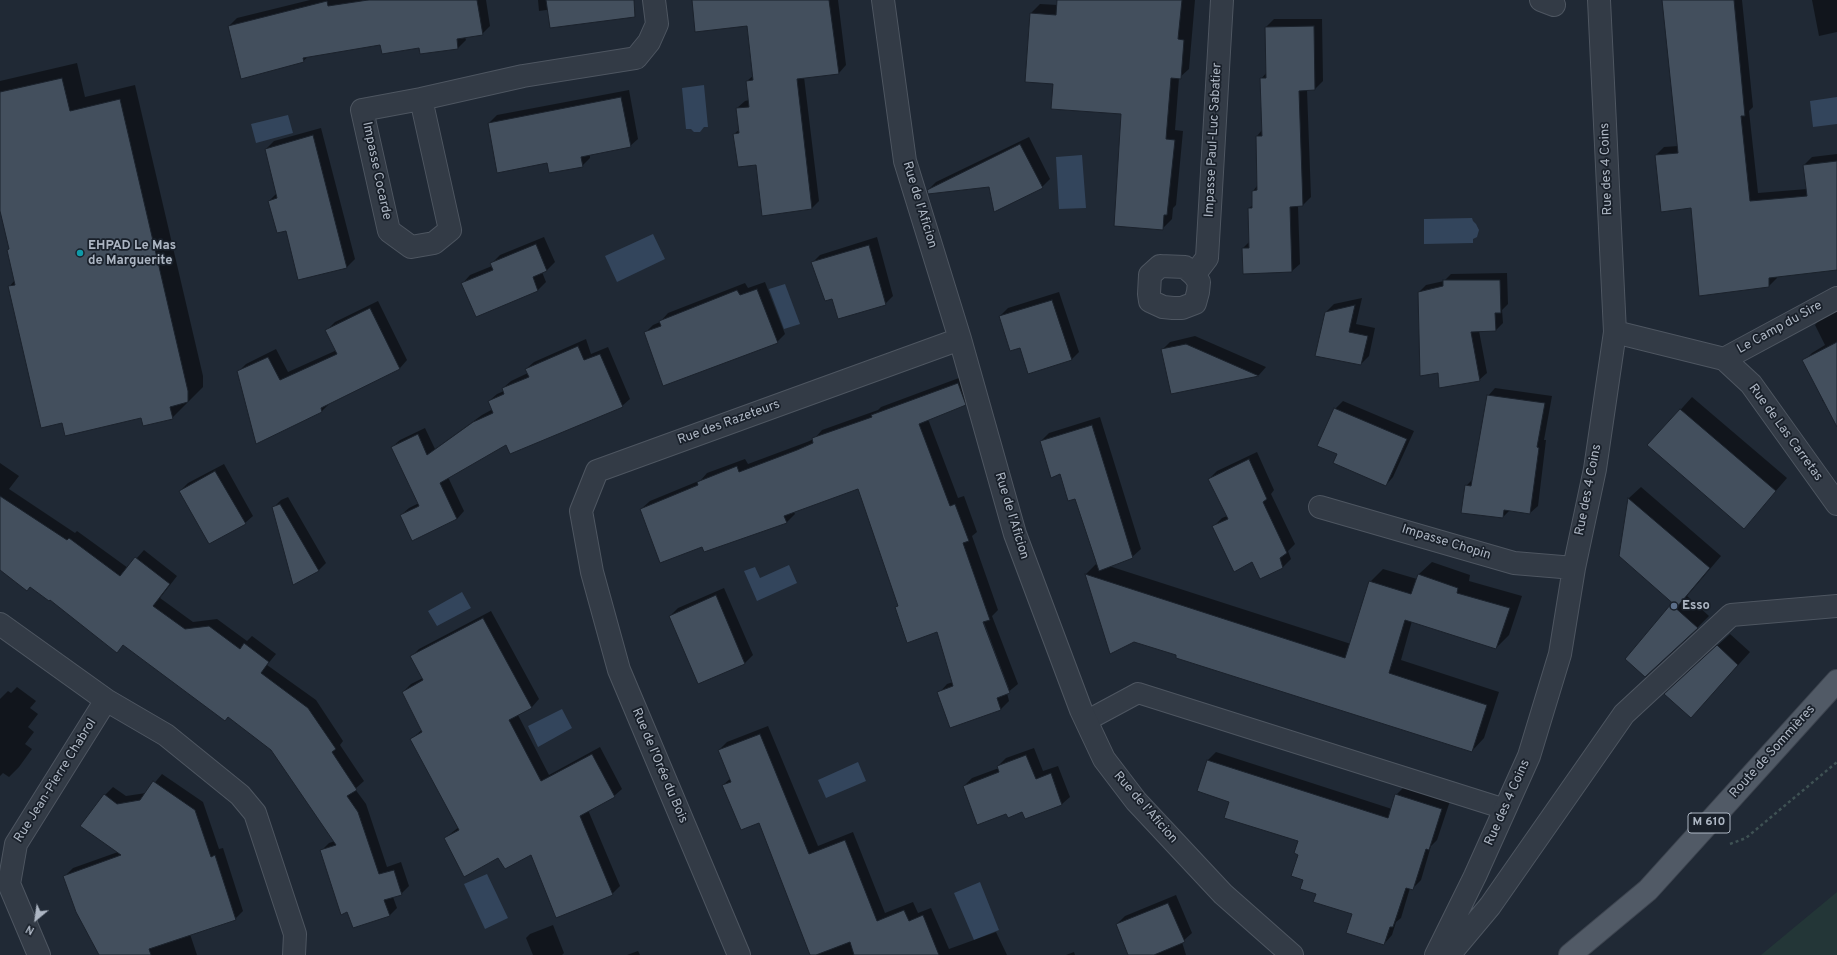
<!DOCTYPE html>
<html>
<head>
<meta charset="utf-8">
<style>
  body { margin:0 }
  #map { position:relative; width:1837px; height:955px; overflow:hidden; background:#202935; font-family:Overpass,sans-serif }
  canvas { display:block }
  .north { position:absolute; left:16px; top:899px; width:40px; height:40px; -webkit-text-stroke:3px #19202a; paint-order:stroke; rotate:209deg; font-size:11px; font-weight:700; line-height:16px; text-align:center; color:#adb6c3 }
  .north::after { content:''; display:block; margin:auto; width:14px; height:18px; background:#adb6c3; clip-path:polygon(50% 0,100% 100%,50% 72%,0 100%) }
</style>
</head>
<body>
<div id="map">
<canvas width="1837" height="955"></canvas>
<div class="north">N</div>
</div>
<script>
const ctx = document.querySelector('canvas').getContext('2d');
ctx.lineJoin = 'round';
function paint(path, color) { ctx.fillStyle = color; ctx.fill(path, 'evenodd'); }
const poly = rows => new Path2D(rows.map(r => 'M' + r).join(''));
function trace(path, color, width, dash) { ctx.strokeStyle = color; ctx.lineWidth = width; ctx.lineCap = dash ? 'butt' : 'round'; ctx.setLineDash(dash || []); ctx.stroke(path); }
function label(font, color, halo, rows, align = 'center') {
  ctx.font = font + ' Overpass,sans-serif'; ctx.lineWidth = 3.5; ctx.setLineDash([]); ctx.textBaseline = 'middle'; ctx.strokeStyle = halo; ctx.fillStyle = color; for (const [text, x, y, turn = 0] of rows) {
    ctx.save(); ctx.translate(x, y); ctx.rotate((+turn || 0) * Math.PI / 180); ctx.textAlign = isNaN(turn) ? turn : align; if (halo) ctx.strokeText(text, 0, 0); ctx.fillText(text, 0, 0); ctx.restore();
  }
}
paint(poly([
  [1837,892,1837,955,1761,955]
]), '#233637');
paint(poly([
  [704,85,708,127,704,127,700,132,694,132,691,129,686,129,682,88],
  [1837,97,1837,124,1813,127,1810,101],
  [288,115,293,133,256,143,251,124],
  [1082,155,1086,208,1059,209,1056,157],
  [1472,218,1473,221,1476,224,1479,230,1477,237,1473,239,1473,243,1424,244,1424,219],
  [653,234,665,259,617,282,605,256],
  [785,284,800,324,784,329,769,289],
  [789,565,797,583,757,601,744,571,755,567,760,578],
  [462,592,471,608,437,626,428,611],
  [562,709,572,728,538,747,528,726],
  [858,762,866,781,826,798,818,780],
  [487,874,508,918,485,929,464,884],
  [980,882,999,930,974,940,954,893]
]), '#33455c');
paint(poly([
  [310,0,486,0,490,26,482,34,465,37,466,40,458,48,381,44,309,56,303,61,229,26,237,18],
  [538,0,621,0,539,11],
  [693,0,838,0,846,65,839,73,804,77,819,201,811,209,757,164,734,134,740,129,737,108,745,101,749,100,747,81,754,75,748,24],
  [1058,0,1195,0,1189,69,1179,78,1175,130,1183,131,1176,205,1173,208,1172,219,1162,229,1122,114,1054,83,1031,13,1040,4,1058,5],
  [1662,0,1742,0,1753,107,1749,111,1758,193,1807,189,1804,165,1812,157,1837,154,1837,269,1777,276,1777,278,1769,286,1692,207,1656,155,1664,147,1678,146],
  [1812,0,1837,0,1837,32,1819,36],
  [1274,19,1322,19,1323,81,1315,89,1307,90,1311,197,1303,205,1298,206,1300,264,1292,271,1243,248,1250,241,1249,208,1253,205,1253,191,1257,186,1257,136,1262,130,1261,79,1267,72,1266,27],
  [77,63,85,97,135,85,203,376,203,387,172,418,142,417,63,422,9,287,15,280,10,248,0,207,0,81],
  [629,90,638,139,630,146,590,154,590,158,582,166,548,162,489,123,497,115],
  [321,128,355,259,347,267,286,230,269,201,277,193,266,149,274,141],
  [1029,137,1050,179,1042,187,990,185,928,190,936,182],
  [544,237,555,262,546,271,542,272,546,282,538,290,462,284,470,275,492,266,491,264,500,255],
  [877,237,893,296,885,304,833,298,812,263,820,255],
  [1507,273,1508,304,1502,310,1503,323,1496,330,1479,331,1487,373,1479,380,1439,372,1419,292,1426,285,1444,281,1451,274],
  [765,282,785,334,777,342,645,333,653,325,660,322,668,313,745,283,748,288],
  [1059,292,1079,352,1071,360,1000,316,1008,308],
  [1362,298,1356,324,1375,328,1369,356,1361,364,1326,312,1334,304],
  [378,301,407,360,400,368,330,403,322,411,256,443,238,372,246,364,276,349,288,372,337,350,327,330,335,322],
  [1837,309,1837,422,1822,400,1823,399,1804,361,1812,353,1825,345,1815,325,1822,317],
  [1195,336,1266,367,1259,375,1171,393,1162,350,1170,342],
  [586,339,591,354,608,347,630,399,622,406,507,444,448,477,464,511,457,519,412,539,401,515,409,508,419,503,392,447,400,440,425,428,435,449,482,415,493,409,489,401,497,394,504,391,503,388,511,381,528,373,526,369,534,362],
  [967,375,974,395,965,404,928,419,958,498,964,496,977,532,972,536,998,610,992,616,1018,684,1007,693,1009,701,1001,709,939,693,947,684,953,682,938,631,896,607,899,604,858,488,794,512,795,514,787,522,702,546,641,509,650,501,701,480,707,473,745,459,748,464,807,442,814,439,822,430,878,410,881,407],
  [982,617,1009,689,1007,689,980,618],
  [1495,388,1552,396,1544,440,1546,440,1538,506,1530,513,1510,510,1503,517,1466,486,1473,479,1488,396],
  [1692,397,1787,478,1744,528,1649,445],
  [1343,401,1414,431,1393,477,1386,485,1338,453,1335,409],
  [1100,417,1141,549,1132,557,1109,566,1351,644,1370,582,1383,569,1417,579,1419,574,1432,562,1470,575,1469,581,1522,596,1509,635,1496,648,1412,621,1401,660,1499,692,1484,738,1472,751,1178,655,1086,574,1097,563,1076,498,1041,441,1049,433],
  [1257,452,1274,490,1271,494,1295,544,1288,551,1291,559,1283,567,1260,578,1252,561,1213,527,1222,518,1227,516,1209,479,1217,471],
  [0,463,19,476,9,489,75,533,77,531,128,568,144,550,177,576,160,598,193,622,217,619,247,641,252,636,276,654,267,665,316,700,343,741,340,745,364,781,355,789,366,804,387,867,401,862,409,886,401,894,393,897,397,908,389,916,321,851,329,843,335,841,272,749,228,716,124,644,117,651,50,598,0,569],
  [224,464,253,516,245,523,180,491,188,483],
  [1641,487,1721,556,1687,596,1709,616,1697,628,1626,659,1674,603,1620,555,1629,498],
  [288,497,326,563,318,571,273,508,281,500],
  [724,588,753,655,745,663,699,683,670,616,678,608],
  [491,611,539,699,532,707,518,715,549,775,600,747,622,789,614,796,588,810,620,886,612,894,531,854,499,857,445,838,459,827,411,739,422,730,403,692,411,684,423,678,412,656,419,649],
  [1730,634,1750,652,1703,704,1678,682],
  [17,687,36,701,30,708,38,714,28,727,34,732,25,744,32,749,19,767,9,777,3,773,0,776,0,699,8,691,11,693],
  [768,726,818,846,853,832,885,913,913,902,918,913,931,908,949,949,996,932,1007,955,811,955,759,822,723,785,731,778,719,750,727,742],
  [1034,748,1043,771,1058,766,1070,797,1062,804,1025,817,1023,811,1007,813,964,786,972,778,999,768,998,766,1006,758],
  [1216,752,1392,809,1396,795,1404,787,1450,801,1437,840,1431,846,1421,880,1412,889,1410,888,1401,918,1396,922,1392,935,1384,944,1353,913,1317,894,1304,879,1300,855,1299,840,1230,801,1208,760],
  [162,774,203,802,219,849,223,848,243,911,235,919,190,934,197,955,101,955,65,876,73,868,118,852,105,795,113,787,126,796,146,793],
  [1176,895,1192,933,1182,942,1186,955,1129,955,1117,924,1125,916],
  [553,925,564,953,562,955,533,955,526,938,530,934],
  [638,951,640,955,627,955],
  [1074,952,1075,955,1066,955]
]), '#0007');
const building = poly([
  [368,0,477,0,483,35,457,39,458,49,420,54,419,48,382,54,380,45,303,58,304,62,241,79,228,26,327,1,328,6,368,0],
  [546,0,634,0,635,17,550,28,546,0],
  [692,0,829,0,839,74,797,79,812,209,762,216,756,165,738,167,733,134,739,133,736,108,749,107,746,81,753,80,747,26,695,32,692,0],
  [1057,0,1182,0,1178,39,1184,40,1181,79,1171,78,1166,139,1175,140,1167,215,1164,215,1163,230,1114,226,1121,114,1051,109,1053,84,1025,82,1030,13,1056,15,1057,0],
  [1662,0,1734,0,1745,116,1741,116,1750,201,1807,196,1803,165,1837,161,1837,270,1769,278,1769,287,1699,296,1691,208,1661,212,1655,155,1678,153,1662,0],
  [1314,26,1315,90,1299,91,1303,206,1290,207,1292,272,1243,274,1242,248,1249,248,1248,208,1252,208,1252,191,1257,190,1256,136,1262,136,1260,78,1266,78,1265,27,1314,26],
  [62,78,70,111,120,99,188,391,188,402,170,407,173,419,143,426,141,418,65,436,62,423,41,428,8,286,15,285,7,250,9,249,0,211,0,92,62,78],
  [621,97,631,147,581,157,583,167,549,173,547,163,497,173,488,123,621,97],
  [313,135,347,268,298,280,286,231,277,233,268,201,277,198,265,149,313,135],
  [1020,144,1043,188,994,212,989,187,928,194,927,190,1020,144],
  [536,244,547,271,533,277,538,291,476,317,461,283,493,270,490,263,536,244],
  [869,245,886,305,838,319,832,299,825,301,811,262,869,245],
  [1443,280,1500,280,1501,313,1495,313,1496,331,1471,332,1480,381,1439,388,1438,373,1420,376,1418,292,1443,286,1443,280],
  [757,289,778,343,663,386,644,332,661,326,659,321,737,290,740,295,757,289],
  [1052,300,1072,360,1028,374,1020,348,1010,351,999,316,1052,300],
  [1355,305,1349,332,1368,336,1361,365,1315,356,1325,312,1355,305],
  [370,308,400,369,321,408,322,412,256,444,237,371,268,357,280,380,337,354,325,330,370,308],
  [1837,342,1837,427,1802,360,1837,342],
  [1186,344,1259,376,1171,394,1161,349,1186,344],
  [578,346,584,360,600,354,623,407,510,454,506,445,440,483,457,519,412,541,400,515,419,506,391,447,418,434,427,455,473,422,493,413,488,401,504,394,502,388,529,377,525,369,578,346],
  [958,383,966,405,919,424,950,506,955,504,969,541,963,543,990,620,983,622,1010,693,997,698,1001,710,950,728,937,692,953,686,937,632,907,643,895,607,898,606,858,489,784,516,787,523,704,552,702,547,660,563,640,509,698,485,697,482,737,466,739,472,797,450,813,443,812,438,872,417,871,415,958,383],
  [1487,395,1545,403,1537,447,1539,448,1530,514,1504,510,1503,518,1461,513,1465,485,1471,486,1487,395],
  [1334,408,1407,439,1386,486,1333,463,1337,454,1317,446,1334,408],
  [1680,409,1776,491,1744,529,1647,445,1680,409],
  [1092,425,1133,558,1099,571,1075,499,1068,501,1060,474,1051,478,1040,441,1092,425],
  [1249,459,1267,499,1263,502,1287,553,1280,558,1283,568,1260,579,1252,562,1234,572,1212,526,1228,519,1208,479,1249,459],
  [215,471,246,524,209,544,179,491,215,471],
  [0,496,67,540,69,538,120,576,135,557,170,584,153,606,185,629,209,626,240,649,244,643,269,662,261,673,308,708,336,749,332,752,357,790,347,796,358,812,379,874,394,870,402,895,384,900,390,916,353,928,347,912,341,915,320,850,336,845,271,750,228,717,225,721,123,645,117,653,50,600,49,601,30,587,27,591,0,570,0,496],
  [1628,498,1710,568,1677,607,1619,556,1628,498],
  [280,504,319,571,293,585,272,507,280,504],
  [1085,574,1345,658,1369,581,1411,594,1418,574,1458,588,1457,593,1510,608,1496,649,1405,620,1389,673,1487,705,1472,752,1176,658,1176,655,1134,642,1110,654,1085,574],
  [716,595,745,664,698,684,669,616,716,595],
  [1671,604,1698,628,1645,677,1625,659,1671,604],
  [483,618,532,708,509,720,541,781,592,754,615,797,580,816,613,895,556,918,531,855,505,869,498,858,464,877,444,838,459,830,410,739,422,732,402,692,423,680,410,656,483,618],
  [1717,645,1738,665,1691,718,1664,694,1717,645],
  [760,734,809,854,845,840,877,921,904,910,909,921,923,915,939,955,854,955,850,942,816,955,810,955,759,823,741,830,722,785,731,782,718,750,760,734],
  [1026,755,1036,779,1051,773,1062,805,1025,819,1022,812,1008,818,1006,814,977,825,963,786,999,772,997,766,1026,755],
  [1207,760,1388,818,1395,794,1442,809,1429,850,1426,849,1413,890,1406,888,1393,927,1390,927,1384,945,1346,933,1352,914,1313,902,1316,894,1300,889,1303,880,1291,876,1298,855,1294,853,1298,841,1224,818,1229,802,1197,791,1207,760],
  [153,781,195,810,211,857,215,855,236,920,149,949,151,955,99,955,76,912,63,876,121,855,80,826,104,794,117,804,140,800,153,781],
  [1168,903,1185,942,1154,955,1128,955,1116,924,1168,903]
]);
paint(building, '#434f5d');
trace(building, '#1b222c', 1);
const lane = poly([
  [1086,721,1138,693,1505,809]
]);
const street = poly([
  [883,0,905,161,960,339,1015,534,1081,710,1104,759,1136,801,1223,894,1292,955],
  [1541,0,1554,5],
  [421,99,450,230,434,243,411,247,389,231,362,110,421,99,523,76,636,58,649,42,657,24,654,0],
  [1160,266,1185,267,1194,275,1199,282,1198,292,1195,303,1182,308,1173,308,1163,307,1150,301,1149,294,1150,275,1160,266],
  [1194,275,1207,258,1222,0],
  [1615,332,1724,359,1751,384,1837,504],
  [1724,359,1837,298],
  [1320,507,1514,563,1574,568],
  [0,624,106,700,166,735,240,795,255,813,295,934,294,955],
  [39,955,9,884,16,844,106,700],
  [739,955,619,670,592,572,581,511,597,471,960,339],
  [1436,955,1475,876,1529,756,1560,654,1574,568,1595,469,1615,332,1599,0],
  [1449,955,1490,906,1624,714,1731,615,1837,606]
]);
const primary = poly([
  [1570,955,1648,890,1837,681]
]);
trace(lane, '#4e5661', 22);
trace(street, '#4e5661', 24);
trace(primary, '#3d444f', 24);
trace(poly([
  [1730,844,1746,838,1837,762]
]), '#3f5254', 2.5, [3, 3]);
trace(lane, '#333b46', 20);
trace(street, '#333b46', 22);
trace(primary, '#515a66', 22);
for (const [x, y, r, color] of [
  [80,253,4,"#0f9aa8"],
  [1674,606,4,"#5c6f8a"]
]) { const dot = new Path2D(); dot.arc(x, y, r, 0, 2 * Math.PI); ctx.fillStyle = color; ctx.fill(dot); trace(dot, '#19202a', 1.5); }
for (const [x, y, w] of [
  [1709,823,42]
]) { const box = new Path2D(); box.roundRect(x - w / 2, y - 10, w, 20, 3); ctx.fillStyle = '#19202a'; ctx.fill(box); trace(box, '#adb6c3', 1); }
label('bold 12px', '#adb6c3', null, [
  ["M 610",1709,823]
]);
label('13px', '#adb6c3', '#19202a', [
  ["Impasse Paul-Luc Sabatier",1214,140,-87],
  ["Rue des 4 Coins",1607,169,-92],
  ["Impasse Cocarde",376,171,78],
  ["Rue de l'Aficion",919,205,73],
  ["Le Camp du Sire",1780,328,-29],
  ["Rue des Razeteurs",729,423,-20],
  ["Rue de Las Carretas",1785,433,54],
  ["Rue des 4 Coins",1589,490,-79],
  ["Rue de l'Aficion",1011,516,73],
  ["Impasse Chopin",1446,543,17],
  ["Route de Sommières",1773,752,-48],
  ["Rue de l'Orée du Bois",659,766,67],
  ["Rue Jean-Pierre Chabrol",56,781,-58],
  ["Rue des 4 Coins",1508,803,-66],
  ["Rue de l'Aficion",1145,808,49]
]);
label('bold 13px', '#adb6c3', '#19202a', [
  ["EHPAD Le Mas",88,246],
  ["de Marguerite",88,261],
  ["Esso",1682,606]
], 'left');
</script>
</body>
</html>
